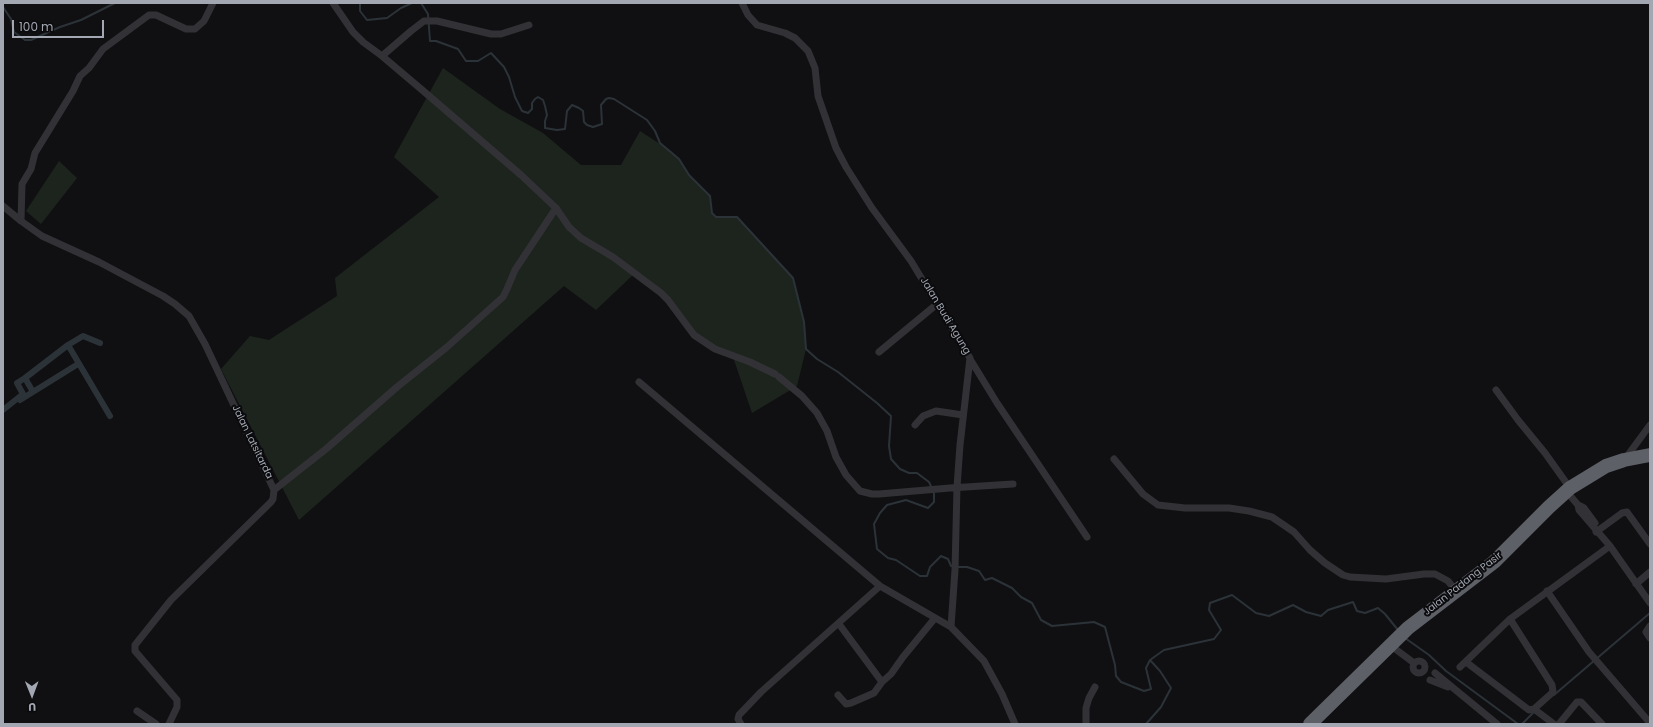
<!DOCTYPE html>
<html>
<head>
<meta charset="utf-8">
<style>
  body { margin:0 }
  #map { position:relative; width:1653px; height:727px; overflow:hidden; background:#101012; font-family:Poppins,sans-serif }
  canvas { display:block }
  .frame { position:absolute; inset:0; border:4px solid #a2a7b2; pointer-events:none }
  .north { position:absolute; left:12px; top:675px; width:40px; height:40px; -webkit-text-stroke:3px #0b0b0d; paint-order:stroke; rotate:179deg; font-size:11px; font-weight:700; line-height:16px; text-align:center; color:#a2a7b2 }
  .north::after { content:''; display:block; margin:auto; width:14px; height:18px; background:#a2a7b2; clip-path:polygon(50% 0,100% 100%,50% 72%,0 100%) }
  .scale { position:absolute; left:12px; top:20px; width:92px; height:18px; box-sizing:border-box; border:2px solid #a2a7b2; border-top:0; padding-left:5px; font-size:12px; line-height:14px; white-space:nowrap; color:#a2a7b2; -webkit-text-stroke:3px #0b0b0d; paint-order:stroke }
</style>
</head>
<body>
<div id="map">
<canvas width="1653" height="727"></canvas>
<div class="frame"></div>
<div class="north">U</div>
<div class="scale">100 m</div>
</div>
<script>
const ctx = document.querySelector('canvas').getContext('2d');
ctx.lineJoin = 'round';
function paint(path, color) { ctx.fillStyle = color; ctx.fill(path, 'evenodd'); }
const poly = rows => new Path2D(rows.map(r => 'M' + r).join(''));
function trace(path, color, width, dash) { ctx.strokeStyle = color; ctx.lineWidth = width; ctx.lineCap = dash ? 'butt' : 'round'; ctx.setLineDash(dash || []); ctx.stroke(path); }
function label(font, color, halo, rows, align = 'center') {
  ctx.font = font + ' Poppins,sans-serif'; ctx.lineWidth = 4; ctx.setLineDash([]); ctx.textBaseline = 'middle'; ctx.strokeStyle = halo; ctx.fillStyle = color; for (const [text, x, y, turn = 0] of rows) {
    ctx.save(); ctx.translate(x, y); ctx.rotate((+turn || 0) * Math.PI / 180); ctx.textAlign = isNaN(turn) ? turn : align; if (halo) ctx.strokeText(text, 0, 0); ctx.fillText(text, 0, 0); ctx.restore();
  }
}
paint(poly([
  [443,68,500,109,543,133,581,165,621,165,640,131,671,151,679,159,689,175,710,196,712,213,716,217,737,217,793,278,804,322,806,349,797,386,752,413,733,357,697,341,676,306,635,273,596,310,564,286,299,520,221,369,250,336,269,340,337,296,335,278,439,197,394,157],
  [59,161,77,178,41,224,26,211]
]), '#1d241e');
trace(poly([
  [360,3,360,11,367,20,387,18,401,8,412,3],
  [421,3,428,14,430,41,436,41,458,49,466,61,478,61,491,53,504,67,509,77,515,97,522,111,528,113,532,109,532,103,535,99,538,97,543,100,545,106,547,115,545,121,545,128,557,130,565,129,567,111,572,105,579,108,583,111,584,122,587,125,593,127,602,124,601,105,606,99,609,98,614,99,647,120,655,131,660,143,679,159,689,175,710,196,712,213,716,217,737,217,793,278,804,322,806,349,817,359,838,372,877,403,891,416,889,446,891,459,900,469,909,473,917,473,929,482,934,493,934,502,928,508,906,500,887,505,880,513,874,524,877,549,888,558,896,560,920,576,927,576,930,567,941,556,948,559,951,566,953,566],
  [3,7,11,19,14,32,25,40,31,40,60,27,81,20,115,3],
  [957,567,967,567,979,571,985,580,992,578,1012,588,1021,597,1032,603,1041,620,1052,626,1094,622,1105,627,1115,665,1116,676,1121,682,1144,691,1151,689,1146,668,1150,660,1164,650,1214,639,1221,630,1209,610,1210,603,1232,595,1256,613,1269,616,1293,605,1306,612,1321,616,1328,610,1353,602,1357,611,1365,613,1378,608,1385,614,1398,630],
  [1405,638,1429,655,1446,671,1518,724],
  [1554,695,1650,613],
  [1146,724,1161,707,1171,688,1160,671,1150,660],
  [1522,724,1534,712]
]), '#2b3339', 2);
trace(poly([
  [100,343,83,336,68,345,110,416],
  [33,392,25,378,68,345],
  [20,400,78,364],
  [3,410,23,394,17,383,25,378]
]), '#2b3339', 6);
trace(poly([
  [333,3,353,32,363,42,382,56,421,89,521,175,556,208,569,227,581,238,613,257,661,293,668,300,694,335,715,349,750,362,775,374],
  [742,3,748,15,757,25,785,33,795,38,808,51,815,68,818,96,836,148,846,167,872,208,911,261,970,358,960,445,957,487,955,570,951,627,984,661,1002,694,1015,724],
  [382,56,411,31,424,21,437,21,491,34,501,34,529,25],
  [3,206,21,221,42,236,99,262,163,296,175,304,189,316,205,344,274,490,273,499,271,502,171,600,135,645,135,651,177,700,177,707,169,724],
  [21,221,22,184,31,169,35,153,73,91,80,76,89,68,103,49,149,15,156,15,186,29,195,29,204,21,213,3],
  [879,352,937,304],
  [970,359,997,403,1087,537],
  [779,377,802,396,817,413,827,431,836,457,846,475,860,491,872,494,879,494,950,488,1013,484],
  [639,382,880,586,951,627],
  [1496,390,1518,420,1545,453,1570,488],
  [915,425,923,416,936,411,963,415],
  [1114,459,1143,494,1158,505,1185,508,1229,508,1249,511,1272,517,1294,532,1310,550,1325,563,1343,575,1350,577,1386,579,1424,574,1435,574,1448,581,1456,591],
  [1625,459,1650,425],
  [274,490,326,449,397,387,447,347,503,297,507,289,515,270,556,208],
  [1567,492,1578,505,1579,510,1610,546,1650,603],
  [1578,505,1584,508,1595,523],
  [1596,532,1622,513,1627,512,1650,544],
  [1636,584,1650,572],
  [1547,591,1589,652,1650,723],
  [839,624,882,682,891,674,903,657,935,618],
  [1650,626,1646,632,1650,638],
  [1390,645,1414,663],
  '1413 667a6 6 0 1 1 12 0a6 6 0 1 1-12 0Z',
  [1466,662,1529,710,1534,709,1553,692,1552,685,1510,619],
  [1460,667,1510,619,1610,546],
  [1435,673,1497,724],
  [1430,680,1448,687],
  [838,695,846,704,851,703,874,693,882,682],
  [1534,709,1554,724],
  [137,711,156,724],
  [741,724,738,719,739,715,761,692,880,586],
  [1086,724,1086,708,1089,698,1095,687],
  [1559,724,1577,702,1581,702,1602,724]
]), '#323236', 7);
trace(poly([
  [1310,724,1408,628,1494,562,1549,507,1570,488,1606,466,1624,460,1650,455]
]), '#5e6067', 14);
label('10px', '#a2a7b2', '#0b0b0d', [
  ["Jalan Budi Agung",945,316,59],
  ["Jalan Latsitarda",252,442,64],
  ["Jalan Padang Pasir",1463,584,-38]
]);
</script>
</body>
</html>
